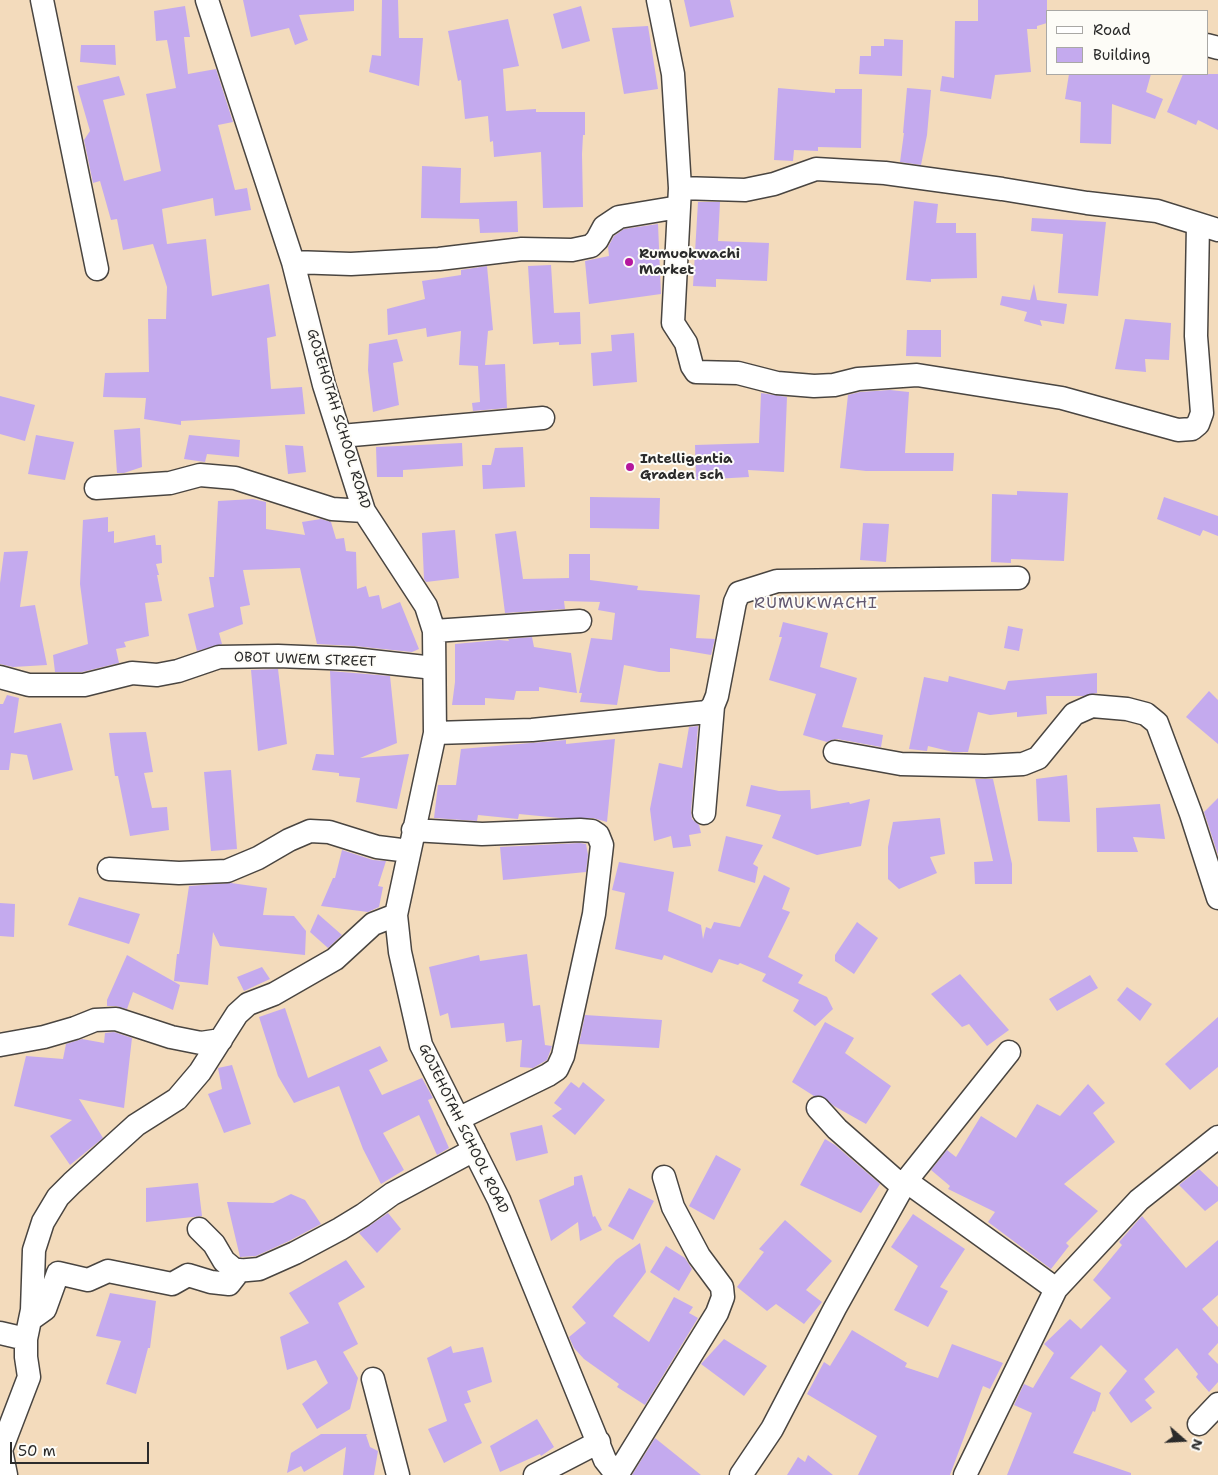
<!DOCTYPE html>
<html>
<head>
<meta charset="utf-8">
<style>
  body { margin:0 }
  #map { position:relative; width:1218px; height:1475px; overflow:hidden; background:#f3dbbc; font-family:"Shantell Sans",sans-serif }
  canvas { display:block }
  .legend { position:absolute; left:1046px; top:10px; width:162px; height:65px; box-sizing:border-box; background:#fdfcf7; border:1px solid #a9a8a5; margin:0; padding:6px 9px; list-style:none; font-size:15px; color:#2b2b2b }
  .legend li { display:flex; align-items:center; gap:10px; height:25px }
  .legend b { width:25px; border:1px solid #a9a8a5 }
  .north { position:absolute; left:1158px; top:1415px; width:50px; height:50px; -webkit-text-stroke:4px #fdfcf7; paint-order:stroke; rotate:109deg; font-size:14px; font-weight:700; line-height:20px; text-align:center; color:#2b2b2b }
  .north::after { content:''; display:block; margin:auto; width:18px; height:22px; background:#2b2b2b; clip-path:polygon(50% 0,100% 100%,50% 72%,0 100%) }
  .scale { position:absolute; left:10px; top:1442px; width:139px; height:22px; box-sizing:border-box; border:2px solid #2b2b2b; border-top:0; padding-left:6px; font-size:15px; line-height:18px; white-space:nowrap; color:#2b2b2b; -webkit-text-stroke:4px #fdfcf7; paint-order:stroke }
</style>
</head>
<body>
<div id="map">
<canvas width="1218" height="1475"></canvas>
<ul class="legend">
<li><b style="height:6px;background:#fff"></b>Road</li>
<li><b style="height:14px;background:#c4aaee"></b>Building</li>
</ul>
<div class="north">N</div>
<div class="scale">50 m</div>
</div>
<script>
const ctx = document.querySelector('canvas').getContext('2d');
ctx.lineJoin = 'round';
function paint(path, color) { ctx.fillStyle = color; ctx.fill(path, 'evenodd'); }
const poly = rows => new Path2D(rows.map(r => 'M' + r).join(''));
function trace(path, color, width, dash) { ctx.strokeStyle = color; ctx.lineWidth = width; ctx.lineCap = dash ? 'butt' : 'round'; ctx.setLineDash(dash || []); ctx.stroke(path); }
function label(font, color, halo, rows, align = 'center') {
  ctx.font = font + ' "Shantell Sans",sans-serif'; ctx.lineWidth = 4; ctx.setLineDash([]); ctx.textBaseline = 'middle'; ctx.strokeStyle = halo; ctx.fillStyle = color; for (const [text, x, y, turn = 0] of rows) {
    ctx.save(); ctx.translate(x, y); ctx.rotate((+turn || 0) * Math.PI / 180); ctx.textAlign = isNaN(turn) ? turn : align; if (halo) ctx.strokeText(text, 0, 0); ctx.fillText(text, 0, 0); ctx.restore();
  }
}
paint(poly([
  [243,0,354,0,354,11,299,15,308,40,295,45,289,28,251,37],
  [382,0,398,0,399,38,423,38,419,86,369,72,372,55,381,56],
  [684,0,730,0,734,17,690,27],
  [978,0,1047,0,1047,23,1037,26,1037,29,1027,29,1031,72,995,75,991,99,940,91,942,76,954,78,955,21,978,21],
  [185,6,190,37,184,37,188,74,216,69,233,122,218,125,235,190,247,188,251,210,215,216,213,198,162,209,167,244,206,239,212,296,269,284,276,336,267,338,271,389,302,387,305,414,181,421,181,425,144,419,146,398,103,397,105,373,149,372,148,319,166,319,167,287,153,244,123,250,117,219,111,220,100,181,93,183,84,140,90,131,77,86,119,76,125,95,103,100,124,181,161,171,146,94,176,88,167,40,156,41,154,11],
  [581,6,590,41,562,49,553,14],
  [508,19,519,66,503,69,506,111,536,109,536,112,585,112,585,135,583,135,582,154,583,207,543,208,541,152,494,157,493,141,490,142,488,116,465,119,461,80,458,81,448,31],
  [648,26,658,89,624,94,612,28],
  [884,39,903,40,902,76,859,74,860,56,871,56,871,46,884,46],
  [81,45,115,45,116,65,80,62],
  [1069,74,1151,74,1146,92,1163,99,1155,119,1112,104,1111,144,1080,143,1081,102,1065,99],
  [1183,74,1218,74,1218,130,1198,120,1196,125,1167,112],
  [778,88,835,93,835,89,862,89,861,148,818,147,818,151,794,150,793,161,774,160],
  [907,88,931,90,927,135,921,165,900,162,904,133,903,133],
  [422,166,461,168,460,203,517,201,518,232,480,233,479,219,421,218],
  [914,201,938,204,936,223,956,223,956,233,976,233,977,278,931,279,931,282,906,280],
  [698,202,720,202,718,241,769,243,767,281,716,279,716,287,693,286],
  [1032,218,1106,222,1098,296,1058,293,1063,234,1031,231],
  [658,224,661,294,589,304,585,261,609,256,608,247,614,236,624,229],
  [551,265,554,313,580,312,581,344,559,345,559,342,533,344,528,266],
  [487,266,493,330,488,331,485,365,505,364,507,408,473,411,472,403,480,402,478,366,459,365,461,331,427,337,426,328,388,335,387,309,425,299,422,281,461,275,461,270],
  [1034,284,1037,300,1067,304,1064,324,1040,320,1042,326,1024,321,1027,312,1000,305,1002,296,1030,300],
  [1125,319,1171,323,1169,360,1145,359,1146,372,1115,369],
  [907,330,941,330,941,357,906,356],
  [634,333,637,382,593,386,591,353,612,351,611,335],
  [397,339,403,361,393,363,399,405,373,412,368,370,369,344],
  [890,390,909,392,905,453,954,453,953,471,866,471,840,468,848,395,860,392],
  [761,393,787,397,784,472,748,470,749,477,696,480,695,445,759,443],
  [0,396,35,405,25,441,0,434],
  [140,428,142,467,124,473,117,473,114,430],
  [36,435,74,442,65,480,28,474],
  [189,435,240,440,239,457,207,454,205,462,184,459],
  [462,443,463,466,403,470,403,477,377,477,376,447],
  [285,445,303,446,306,472,288,474],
  [523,447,525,487,483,489,482,465,491,465,495,448],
  [1017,491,1068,493,1064,561,1011,559,1011,563,991,562,992,494,1017,495],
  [590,497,660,498,659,529,590,528],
  [1164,497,1218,516,1218,536,1203,530,1200,536,1157,519],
  [253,499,266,502,266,529,305,535,302,522,321,519,331,522,336,539,344,538,346,551,356,552,357,589,366,586,369,597,379,595,382,609,400,602,419,649,412,652,354,646,317,644,300,568,243,570,250,605,240,607,243,624,219,633,222,644,197,651,188,614,214,607,209,577,214,577,218,501],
  [108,517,108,532,114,531,114,543,155,535,156,545,161,545,162,563,156,564,159,575,157,575,162,601,145,603,149,636,124,642,126,647,116,649,119,663,82,672,55,672,53,655,88,644,80,584,83,520],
  [863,523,889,524,886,562,860,560],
  [455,530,459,578,426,582,424,579,422,533],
  [516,531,523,579,569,578,569,554,590,554,590,580,638,586,637,590,700,595,696,638,715,639,711,655,670,648,670,672,659,672,624,665,617,705,580,702,582,693,579,693,591,638,612,640,615,613,598,610,600,602,564,601,565,609,505,613,495,534],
  [28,551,20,607,35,605,47,665,13,667,0,664,0,583,4,552],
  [783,622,828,633,820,667,857,678,842,727,883,735,881,747,837,739,831,740,827,742,803,735,816,694,769,680,782,637,779,637],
  [1008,626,1023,629,1019,651,1004,648],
  [532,637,534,647,571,653,577,693,539,687,539,691,516,691,514,700,485,698,485,705,452,705,455,682,455,644,499,640,509,641,508,639],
  [278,669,287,744,258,751,251,670],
  [330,671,390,676,397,743,360,758,409,754,397,809,356,802,360,778,339,776,339,773,312,770,316,754,334,755],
  [1097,673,1097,693,1083,696,1046,696,1047,714,1017,717,1017,712,990,715,978,712,968,752,953,752,928,746,927,751,909,749,924,677,948,682,949,676,1005,690,1008,681],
  [1209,691,1218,700,1218,744,1186,717],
  [7,695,19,698,14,733,61,723,73,770,33,780,27,755,11,753,9,770,0,770,0,704,3,704],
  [698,726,691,812,692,819,699,825,701,833,689,835,691,846,673,848,671,836,654,841,650,809,659,763,682,768,689,727],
  [146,732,153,772,144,773,152,808,167,807,169,830,130,836,118,776,115,776,109,733],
  [615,739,607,822,593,818,560,818,519,814,518,819,478,815,477,821,434,818,438,785,456,785,461,749,566,740,566,744],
  [231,770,237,849,211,851,204,772],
  [1067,775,1070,822,1038,821,1036,779],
  [975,779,993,779,1012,864,1012,884,975,884,974,862,993,861],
  [751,785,779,791,810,790,811,809,849,802,850,804,870,799,861,846,817,855,772,838,781,815,746,806],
  [1218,798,1218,855,1204,812],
  [1160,804,1165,839,1133,837,1138,852,1097,852,1096,808],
  [940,818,945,854,930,857,937,873,899,889,888,879,888,847,893,822],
  [726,836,763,845,753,864,758,867,755,883,718,871],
  [580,843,586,844,588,855,586,872,503,880,500,847],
  [342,850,373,860,386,861,378,886,383,887,379,907,368,912,321,906,333,878,335,878],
  [619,862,674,872,668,911,701,925,703,939,706,927,711,929,714,922,740,927,764,875,790,888,782,909,790,912,768,957,803,975,798,983,827,997,833,1009,815,1026,793,1011,799,1000,762,981,766,974,740,963,738,965,719,959,712,973,664,955,662,960,615,949,625,893,612,890],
  [231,883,267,888,263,915,294,916,306,931,305,955,220,946,213,932,208,985,174,981,177,954,179,954,189,886],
  [79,897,140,914,129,944,68,925],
  [0,903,15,904,14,937,0,936],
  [318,914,342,935,328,948,310,932],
  [857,922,878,938,854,974,835,961,835,955],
  [527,954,533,1006,540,1005,545,1045,552,1046,547,1060,533,1068,520,1067,522,1040,506,1042,504,1023,451,1028,448,1013,440,1016,429,967,479,955,480,961],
  [127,955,180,985,173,1010,133,992,127,1009,116,1006,107,1006,107,1000],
  [262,967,270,979,244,991,237,977],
  [960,974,1009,1030,987,1046,969,1024,962,1027,931,994],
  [1090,975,1098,988,1057,1011,1049,999],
  [1127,987,1152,1004,1140,1021,1117,1000],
  [285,1008,308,1078,380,1046,388,1061,369,1070,382,1095,422,1078,433,1098,428,1100,449,1148,437,1155,419,1115,383,1133,404,1170,381,1184,363,1149,339,1086,294,1103,278,1076,259,1017],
  [585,1015,662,1020,659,1048,579,1044],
  [1218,1017,1218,1067,1190,1090,1165,1064],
  [825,1022,854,1038,845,1053,891,1086,866,1124,834,1106,822,1096,814,1096,792,1082],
  [114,1032,132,1038,124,1108,79,1099,103,1138,70,1165,50,1136,72,1120,14,1106,26,1056,63,1059,66,1044,82,1039,104,1043,105,1033],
  [232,1065,251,1124,224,1133,208,1094,222,1089,218,1068],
  [571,1082,579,1088,583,1082,605,1100,575,1135,552,1116,562,1109,554,1103],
  [1088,1084,1105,1103,1093,1113,1115,1142,1064,1184,1098,1211,1066,1243,1069,1246,1051,1269,988,1222,995,1212,948,1189,950,1186,931,1170,947,1150,956,1157,981,1116,1016,1138,1037,1104,1060,1116],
  [542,1125,548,1153,516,1161,510,1133],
  [825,1139,835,1145,880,1184,861,1213,800,1185],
  [716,1155,741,1169,714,1220,689,1206],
  [1199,1169,1218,1187,1218,1201,1205,1211,1179,1185],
  [582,1175,593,1217,595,1216,602,1230,580,1241,578,1222,551,1241,539,1200,574,1185,574,1177],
  [198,1183,202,1216,146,1222,146,1188],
  [629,1188,654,1201,633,1240,608,1226],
  [291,1194,305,1200,321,1224,289,1241,256,1256,240,1257,227,1202,273,1203],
  [388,1213,401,1229,377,1253,359,1233],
  [913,1214,965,1249,940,1287,948,1291,928,1327,894,1310,918,1266,891,1247],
  [1142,1216,1186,1268,1218,1240,1218,1295,1202,1309,1218,1327,1218,1343,1208,1354,1218,1364,1218,1382,1209,1392,1196,1377,1198,1374,1177,1348,1144,1379,1155,1392,1145,1400,1152,1408,1131,1423,1109,1393,1127,1371,1101,1345,1070,1378,1101,1393,1095,1412,1093,1411,1073,1453,1131,1473,1131,1475,1007,1475,1032,1413,1014,1405,1024,1384,1033,1388,1054,1353,1044,1344,1070,1319,1081,1329,1111,1298,1093,1280,1122,1245,1119,1242],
  [785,1220,832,1261,806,1290,822,1302,804,1324,776,1304,767,1311,737,1287,764,1252,759,1249],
  [640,1243,646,1272,613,1316,649,1342,674,1297,693,1307,689,1313,698,1318,645,1405,617,1387,619,1384,584,1359,574,1348,569,1337,586,1323,572,1307,616,1260],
  [666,1246,685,1258,692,1269,679,1291,650,1272],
  [346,1260,365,1287,338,1303,358,1344,343,1352,358,1378,350,1409,317,1429,302,1404,328,1383,316,1360,287,1370,280,1337,309,1323,289,1293],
  [110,1293,156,1301,150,1348,148,1348,136,1394,106,1384,121,1341,96,1336],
  [852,1330,907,1363,905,1367,938,1378,952,1344,1003,1363,990,1389,983,1386,950,1475,858,1475,877,1436,807,1394,824,1362,830,1366],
  [724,1339,767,1366,744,1396,701,1364],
  [451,1346,453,1353,483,1347,492,1382,467,1391,471,1402,464,1404,482,1443,444,1463,428,1429,447,1421,427,1358],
  [537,1419,554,1447,541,1456,540,1454,500,1472,490,1446],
  [321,1434,368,1434,366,1435,370,1447,378,1451,374,1475,343,1475,346,1447,304,1472,301,1466,287,1473,291,1453],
  [655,1438,701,1475,632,1475],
  [808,1455,833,1475,787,1475,798,1457,805,1462]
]), '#c4aaee');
const minor = poly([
  [42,0,97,269],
  [207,0,293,262,324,385,364,511,426,606,434,631,435,733,396,915,400,952,421,1045,499,1200,605,1460,617,1475],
  [658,0,673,74,680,188,673,323,686,343,692,366,696,372,738,373,777,383,814,386,834,385,858,379,917,375,1062,398,1178,430,1192,429,1198,424,1202,413,1196,336,1198,224],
  [1207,45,1218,48],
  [680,188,745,190,774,184,816,169,885,173,1002,189,1087,203,1157,211,1218,230],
  [293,262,351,264,439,259,522,249,572,250,591,246,597,240,604,227,619,217,679,207],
  [341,436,543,418],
  [96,488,170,483,200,475,235,478,332,509,364,511],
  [434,631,580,621],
  [0,677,29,685,84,685,132,673,157,675,178,671,219,657,278,656,353,659,434,668],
  [435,733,532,730,707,712,713,706],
  [835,752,901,764,985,766,1023,764,1038,758,1074,714,1092,706,1127,709,1146,714,1157,723,1191,814,1218,898],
  [704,813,713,706,717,696,735,602,739,593,777,581,1018,578],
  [413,830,482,834,580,830,592,831,598,835,602,845,594,914,563,1056,557,1069,548,1075,458,1119],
  [109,869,179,873,227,871,258,858,289,840,310,831,329,832,377,847,409,851],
  [0,1045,44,1037,75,1028,95,1020,116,1019,171,1037,201,1043,221,1040],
  [818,1108,837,1129,903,1187],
  [906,1181,1056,1289],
  [199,1229,214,1244,224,1261,236,1271,259,1269,295,1253,340,1229,363,1215,392,1194,474,1150],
  [31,1319,45,1309,58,1273,88,1280,108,1271,172,1284,188,1275,211,1282,229,1284,240,1270],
  [0,1333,26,1339],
  [373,1379,398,1475],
  [1199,1424,1218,1404],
  [6,1475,1,1450,29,1377,26,1357,26,1339,32,1310,34,1250,43,1222,58,1197,72,1183,136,1125,177,1099,200,1072,237,1014,248,1004,274,994,335,959,373,924,396,915],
  [535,1475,599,1442],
  [617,1475,717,1313,723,1297,722,1287,699,1256,673,1207,664,1177],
  [741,1475,772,1429,835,1308,906,1181,1009,1052],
  [965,1475,1056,1289,1139,1200,1218,1137]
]);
trace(minor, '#494541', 25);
trace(minor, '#fff', 22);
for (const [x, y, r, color] of [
  [629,262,5,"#b5179e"],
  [630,467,5,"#b5179e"]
]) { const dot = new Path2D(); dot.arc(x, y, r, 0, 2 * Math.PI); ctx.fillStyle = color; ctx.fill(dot); trace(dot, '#fdfcf7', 2); }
label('bold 14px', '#2b2b2b', '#fdfcf7', [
  ["Rumuokwachi",639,254],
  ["Market",639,270],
  ["Intelligentia",640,459],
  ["Graden sch",640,475]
], 'left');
label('14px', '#2b2b2b', '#fdfcf7', [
  ["GOJEHOTAH SCHOOL ROAD",338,419,73],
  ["OBOT UWEM STREET",305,660,2],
  ["GOJEHOTAH SCHOOL ROAD",463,1129,64]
]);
ctx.letterSpacing = '1px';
label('16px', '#61576f', '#fdfcf7', [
  ["RUMUKWACHI",816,604]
]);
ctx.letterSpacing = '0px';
</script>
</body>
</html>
